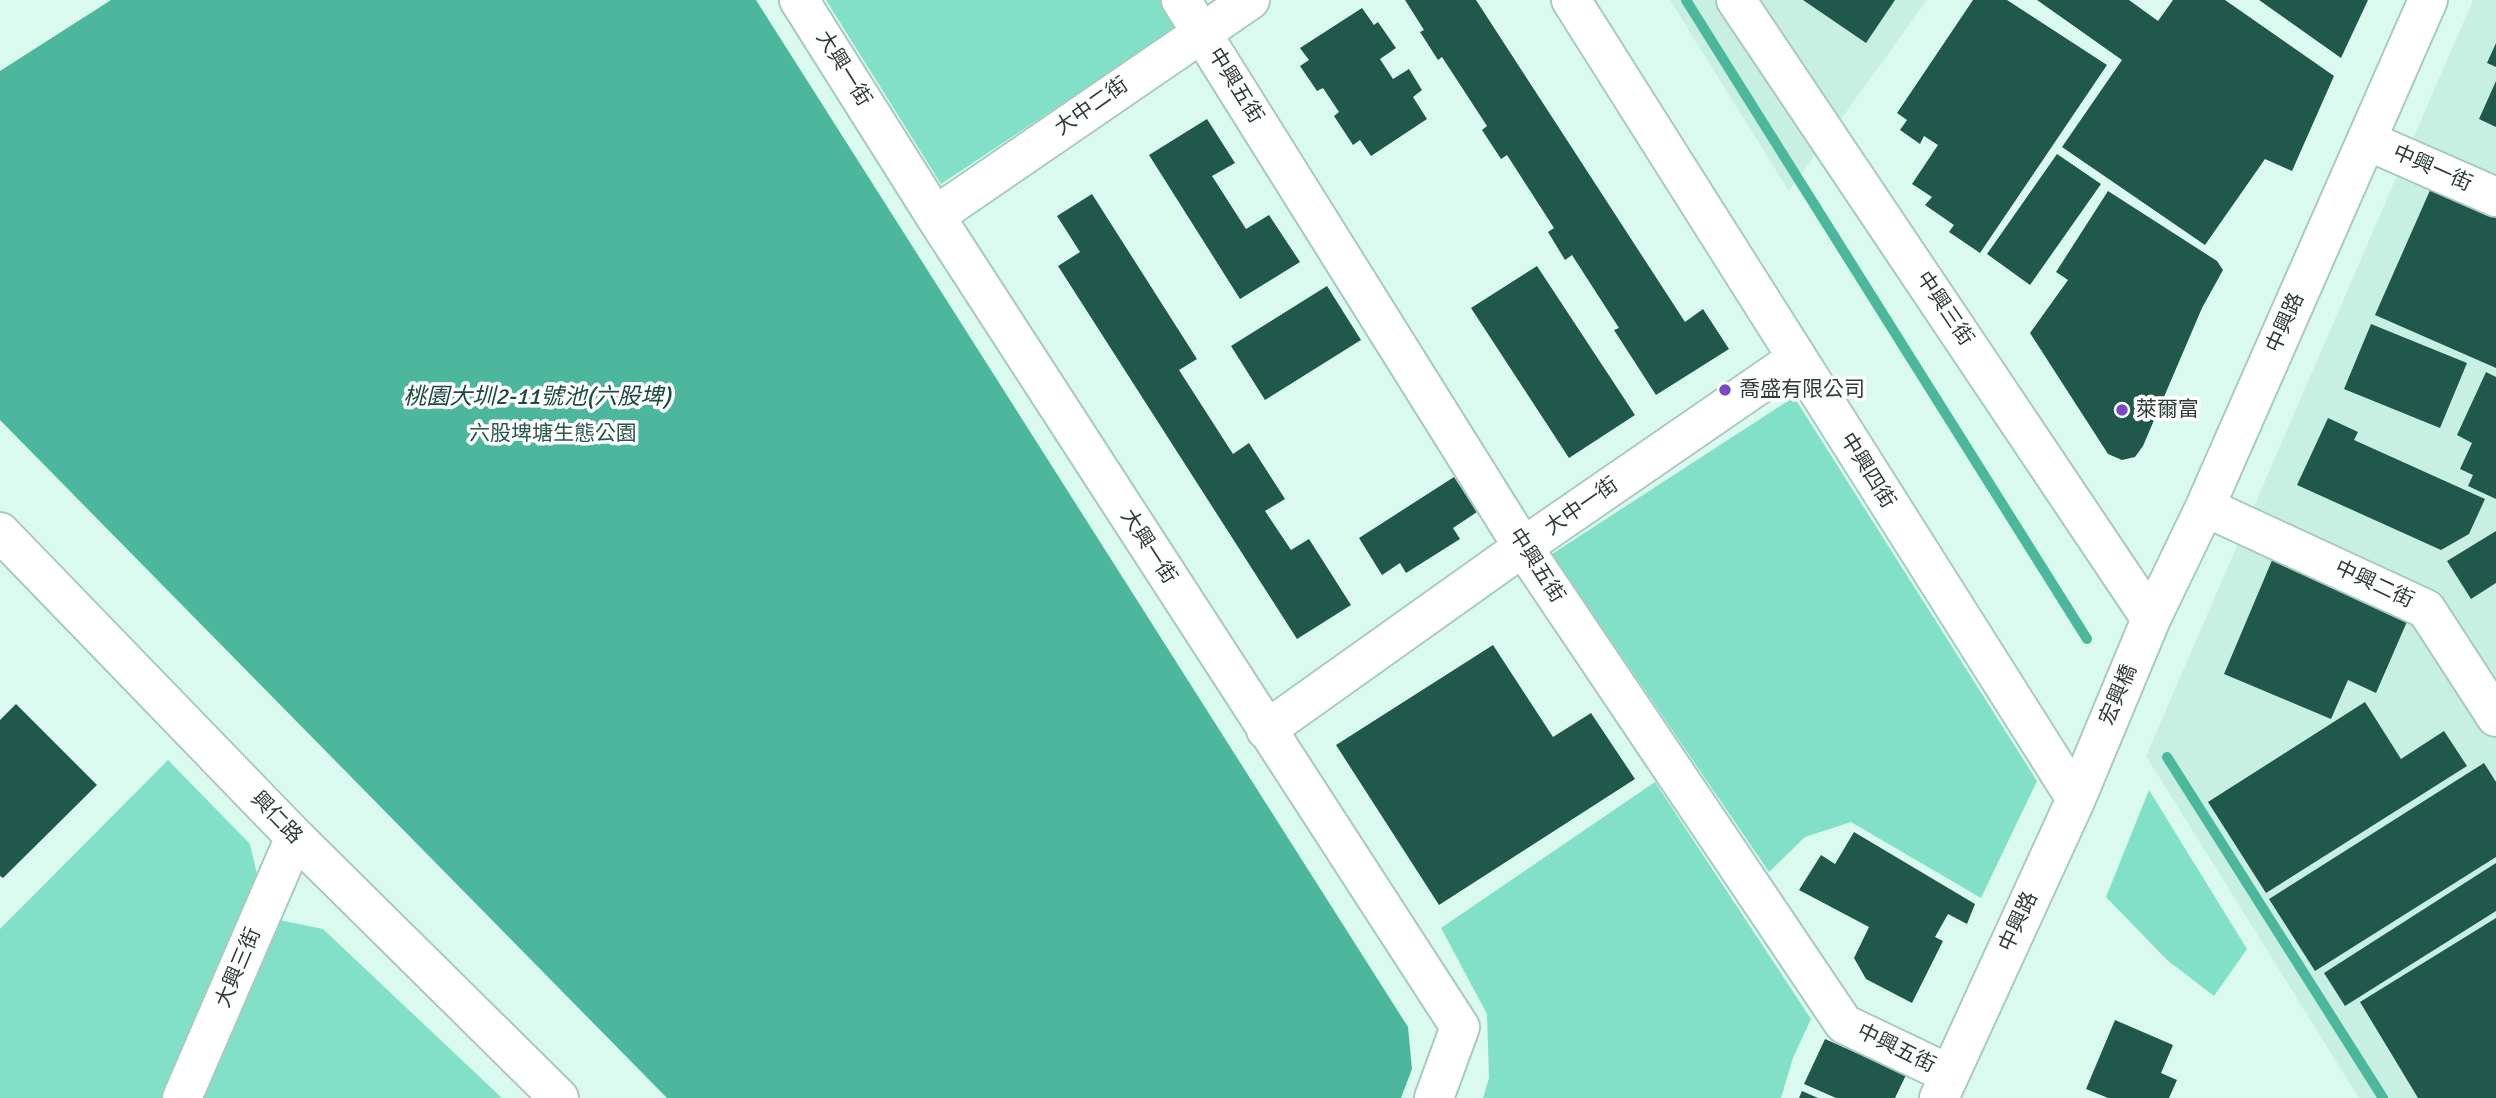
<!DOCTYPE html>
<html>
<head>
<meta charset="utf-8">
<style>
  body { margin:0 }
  canvas { display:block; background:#dafaf0 }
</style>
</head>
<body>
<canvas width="2496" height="1098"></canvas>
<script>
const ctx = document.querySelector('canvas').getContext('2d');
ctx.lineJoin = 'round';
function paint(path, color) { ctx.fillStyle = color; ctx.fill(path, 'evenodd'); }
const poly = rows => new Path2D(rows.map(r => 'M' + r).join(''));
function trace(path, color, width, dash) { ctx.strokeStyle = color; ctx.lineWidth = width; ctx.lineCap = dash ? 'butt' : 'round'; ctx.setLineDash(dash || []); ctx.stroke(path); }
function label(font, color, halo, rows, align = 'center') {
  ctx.font = font + ' Signika,"Noto Sans TC",sans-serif'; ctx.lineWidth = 7; ctx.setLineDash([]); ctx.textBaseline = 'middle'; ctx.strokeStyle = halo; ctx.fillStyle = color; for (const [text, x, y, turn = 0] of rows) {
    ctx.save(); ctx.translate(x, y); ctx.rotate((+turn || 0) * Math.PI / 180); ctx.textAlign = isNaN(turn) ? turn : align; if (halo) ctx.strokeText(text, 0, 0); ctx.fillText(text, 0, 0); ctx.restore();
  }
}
paint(poly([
  [1670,0,1927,0,1789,191],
  [2473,0,2496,0,2496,1098,2359,1098,2146,756]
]), '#c7f0e3');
paint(poly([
  [826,0,1160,0,1178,27,941,184],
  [1794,397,2037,781,1981,898,1851,822,1805,837,1769,872,1552,554],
  [168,760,250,844,258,878,162,1098,0,1098,0,929],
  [1655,782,1811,1019,1793,1058,1781,1098,1483,1098,1489,1078,1487,1014,1441,928],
  [2149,790,2247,949,2214,996,2167,960,2106,897],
  [274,919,323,929,502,1098,197,1098]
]), '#81e0c7');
paint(poly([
  [111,0,756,0,1408,1027,1412,1069,1401,1098,667,1098,0,420,0,71]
]), '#4cb79d');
trace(poly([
  [1686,0,2087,639],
  [2167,757,2383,1098]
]), '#4cb79d', 10);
paint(poly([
  [1405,0,1476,0,1685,322,1703,309,1729,349,1656,395,1614,330,1619,328,1572,255,1565,260,1548,232,1554,228,1507,155,1501,159,1482,130,1487,126,1442,57,1438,60,1420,32,1424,30],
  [1803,0,1895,0,1866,43],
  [1973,0,2007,0,2107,65,1980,253,1949,232,1954,225,1925,205,1932,197,1912,184,1938,145,1924,136,1920,144,1900,130,1907,120,1897,113],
  [2037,0,2129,0,2158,21,2173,0,2225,0,2334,76,2292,171,2265,159,2205,245,2062,147,2122,60],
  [2259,0,2368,0,2341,58],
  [1362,8,1374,25,1378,22,1396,48,1380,59,1393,79,1409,69,1422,90,1413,97,1427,119,1371,156,1360,140,1353,145,1334,116,1339,112,1323,88,1317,91,1300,66,1309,60,1300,48],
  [2496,43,2496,67,2487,63],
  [2496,81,2496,127,2479,119],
  [1207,119,1235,163,1212,176,1246,229,1269,215,1300,262,1240,299,1149,155],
  [2057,154,2101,184,2030,285,1987,254],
  [2431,188,2496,217,2496,368,2375,315],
  [2108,191,2217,261,2223,270,2202,308,2143,446,2135,457,2122,460,2108,454,2030,333,2068,280,2056,272],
  [1092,194,1197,359,1179,370,1233,454,1249,443,1285,499,1265,511,1291,550,1309,539,1351,605,1297,639,1058,266,1080,252,1057,216],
  [1537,266,1635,415,1569,458,1471,308],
  [1327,286,1361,340,1265,400,1231,346],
  [2371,324,2467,363,2440,428,2344,389],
  [2486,372,2496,377,2496,499,2468,486,2473,475,2460,469,2472,443,2457,435],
  [2328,418,2358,432,2354,440,2485,499,2469,534,2441,550,2297,485],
  [1454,477,1477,512,1453,528,1460,539,1406,573,1400,563,1382,575,1359,538],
  [2496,531,2496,583,2471,599,2447,561],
  [2273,558,2409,617,2376,693,2348,680,2331,719,2224,674],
  [1493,645,1553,737,1591,713,1635,779,1439,905,1336,745],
  [2365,702,2401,759,2444,731,2467,766,2266,893,2208,802],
  [16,704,97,785,3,878,0,876,0,720],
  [2484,763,2496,782,2496,857,2315,971,2269,899],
  [1854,832,1975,904,1967,924,1948,914,1935,937,1943,941,1912,1003,1866,979,1854,958,1869,927,1799,890,1821,855,1835,864],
  [2496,863,2496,911,2345,1006,2324,973],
  [2496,918,2496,1098,2418,1098,2360,1002],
  [2115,1020,2173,1045,2161,1073,2177,1080,2169,1098,2108,1098,2086,1089],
  [1825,1039,1906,1075,1895,1098,1836,1098,1804,1084],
  [1802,1091,1818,1098,1799,1098]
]), '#20584b');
const minor = poly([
  [799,0,935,216,1460,1027,1434,1098],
  [1181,0,1523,547,1844,1024,1949,1074],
  [1571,0,2076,799],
  [1736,0,2151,619],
  [2368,141,2496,197],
  [935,216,1250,0],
  [2205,507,2426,609,2496,717],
  [0,532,295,837,559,1098],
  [1266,730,1523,547,1796,359],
  [182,1098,295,837],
  [1939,1098,2076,799,2151,619,2205,507,2428,0]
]);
trace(minor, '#aac9c0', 42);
trace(minor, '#fff', 38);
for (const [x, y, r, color] of [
  [1725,390,7,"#7949c1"],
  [2122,410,7,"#7949c1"]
]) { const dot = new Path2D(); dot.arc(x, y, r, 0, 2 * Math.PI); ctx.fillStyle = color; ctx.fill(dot); trace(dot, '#fff', 2.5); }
label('21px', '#303d39', '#fff', [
  ["大興一街",843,69,58],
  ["中興五街",1235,86,58],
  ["大中二街",1092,107,-35],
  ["中興一街",2432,169,24],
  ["中興三街",1944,309,56],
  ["中興路",2286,323,-66],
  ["中興四街",1867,471,58],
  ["大中一街",1582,507,-35],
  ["大興一街",1148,547,57],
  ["中興五街",1536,566,57],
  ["中興二街",2374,585,25],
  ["宏興橋",2119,695,-67],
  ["興仁路",276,818,46],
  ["中興路",2019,922,-65],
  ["大興三街",239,968,-67],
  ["中興五街",1896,1049,26]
]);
label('21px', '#303d39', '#fff', [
  ["喬盛有限公司",1739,390],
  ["萊爾富",2136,410]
], 'left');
label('21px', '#29574b', '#fff', [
  ["六股埤塘生態公園",553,434]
]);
label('italic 23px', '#1d4b40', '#fff', [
  ["桃園大圳2-11號池(六股埤)",537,398]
]);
</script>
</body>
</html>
